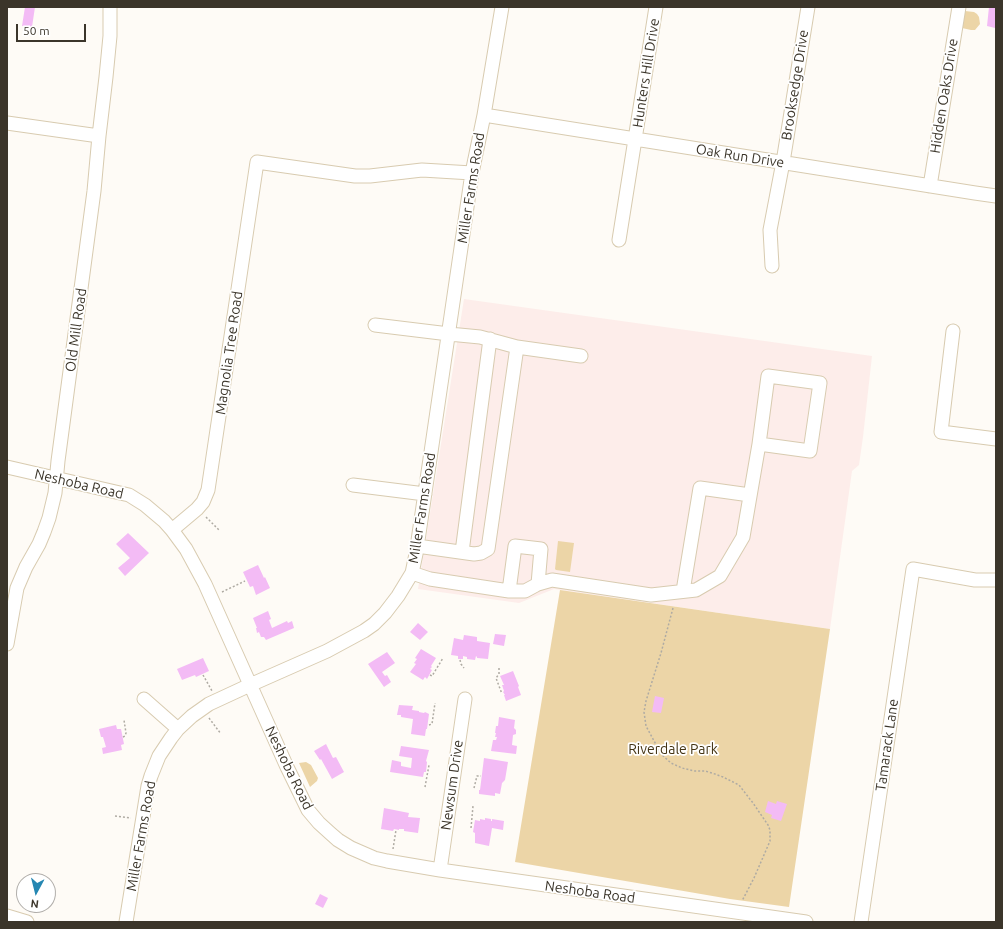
<!DOCTYPE html>
<html>
<head>
<meta charset="utf-8">
<style>
  body { margin:0 }
  #map { position:relative; width:1003px; height:929px; overflow:hidden; background:#fefbf6; font-family:Ubuntu,sans-serif }
  canvas { display:block }
  .frame { position:absolute; inset:0; border:8px solid #3b352a; pointer-events:none }
  .north { position:absolute; left:16px; top:873px; width:40px; height:40px; box-sizing:border-box; background:#fff; border:1px solid #b1aeaa; border-radius:50%; rotate:187deg; font-size:11px; font-weight:700; line-height:16px; text-align:center; color:#3b352a }
  .north::after { content:''; display:block; margin:auto; width:14px; height:18px; background:#2587b2; clip-path:polygon(50% 0,100% 100%,50% 72%,0 100%) }
  .scale { position:absolute; left:16px; top:24px; width:70px; height:18px; box-sizing:border-box; border:2px solid #3b352a; border-top:0; padding-left:5px; font-size:12px; line-height:14px; white-space:nowrap; color:#3b352a; -webkit-text-stroke:3px #fff; paint-order:stroke }
</style>
</head>
<body>
<div id="map">
<canvas width="1003" height="929"></canvas>
<div class="frame"></div>
<div class="north">N</div>
<div class="scale">50 m</div>
</div>
<script>
const ctx = document.querySelector('canvas').getContext('2d');
ctx.lineJoin = 'round';
function paint(path, color) { ctx.fillStyle = color; ctx.fill(path, 'evenodd'); }
const poly = rows => new Path2D(rows.map(r => 'M' + r).join(''));
function trace(path, color, width, dash) { ctx.strokeStyle = color; ctx.lineWidth = width; ctx.lineCap = dash ? 'butt' : 'round'; ctx.setLineDash(dash || []); ctx.stroke(path); }
function label(font, color, halo, rows, align = 'center') {
  ctx.font = font + ' Ubuntu,sans-serif'; ctx.lineWidth = 3.5; ctx.setLineDash([]); ctx.textBaseline = 'middle'; ctx.strokeStyle = halo; ctx.fillStyle = color; for (const [text, x, y, turn = 0] of rows) {
    ctx.save(); ctx.translate(x, y); ctx.rotate((+turn || 0) * Math.PI / 180); ctx.textAlign = isNaN(turn) ? turn : align; if (halo) ctx.strokeText(text, 0, 0); ctx.fillText(text, 0, 0); ctx.restore();
  }
}
paint(poly([
  [464,299,872,356,863,437,859,465,852,471,830,629,554,589,519,603,418,589]
]), '#fdedea');
paint(poly([
  [965,11,974,12,977,14,979,17,980,24,975,30,971,30,962,28],
  [558,541,574,543,570,572,556,570,555,569],
  [560,590,830,629,789,907,730,899,515,862],
  [306,762,311,765,318,778,317,781,310,787,299,763]
]), '#ecd5a7');
paint(poly([
  [25,7,35,7,32,27,22,26],
  [989,7,996,7,996,31,995,28,987,26],
  [128,533,149,553,125,576,118,568,130,558,116,544],
  [258,565,264,578,265,577,270,588,256,595,253,586,250,587,243,572],
  [268,611,271,619,269,620,272,628,287,621,288,623,292,621,294,628,266,640,264,637,261,637,259,632,257,633,256,628,257,628,253,618],
  [418,623,428,632,420,640,410,632],
  [495,634,506,635,504,646,493,644],
  [464,635,477,637,477,641,490,643,488,659,477,658,477,657,476,656,475,660,467,659,467,657,463,656,463,659,458,659,458,656,451,655,454,638,463,640],
  [421,649,436,658,431,666,432,667,430,669,432,670,427,679,425,677,423,680,410,672,416,664,414,663,417,659,415,658],
  [387,652,395,663,382,672,385,676,387,675,391,682,384,687,368,664],
  [203,658,209,671,196,677,195,675,182,680,177,669],
  [513,671,519,686,518,687,521,695,506,701,504,695,505,695,503,692,504,691,502,685,504,685,500,676],
  [655,696,664,698,661,713,652,712],
  [399,705,413,706,412,710,419,711,419,712,424,713,425,712,429,714,427,729,426,729,425,736,411,734,413,719,401,717,401,715,397,715],
  [499,717,515,720,514,728,516,730,516,734,513,735,512,745,517,746,516,754,491,751,493,740,496,740,497,737,495,737,496,733,495,733,496,726,498,726],
  [116,725,117,729,121,729,124,744,121,745,122,750,103,754,102,748,106,747,103,737,101,737,99,729],
  [326,744,333,758,336,757,344,772,332,779,321,759,320,760,314,751],
  [401,746,429,750,426,761,427,762,426,772,424,772,423,777,390,772,392,760,401,762,401,766,411,768,412,758,399,756],
  [484,758,508,762,505,780,502,783,500,794,495,793,495,796,479,794,479,790,480,790],
  [768,801,776,804,777,801,787,804,781,821,771,818,772,815,765,812],
  [384,808,409,813,408,817,420,818,418,833,404,831,404,829,399,829,399,830,394,829,393,831,381,829],
  [485,818,491,819,491,821,492,821,492,819,504,821,503,830,492,828,489,846,475,843,475,833,473,832,475,820,480,821,480,819,485,820],
  [320,894,328,898,323,908,315,904]
]), '#f3bbf5');
const minor = poly([
  [484,115,975,193,996,196],
  [7,123,99,136],
  [930,186,959,7],
  [619,240,656,7],
  [772,266,770,230,783,162,808,7],
  [375,325,449,334,480,337,517,347,488,549,481,553,474,554,417,546],
  [953,331,941,432,996,439],
  [517,347,581,356],
  [7,467,120,493,129,495,145,505,164,521,172,530,186,549,205,584,287,767,308,810,319,823,330,833,338,840,351,848,374,858,387,861,440,870,806,922],
  [353,485,425,494],
  [172,530,197,509,203,502,208,490,257,162,355,176,370,176,422,170,472,173],
  [462,552,490,339],
  [412,573,430,579,509,591,525,591,538,584,552,580,651,595,696,590,720,576,743,537,759,444,810,451,820,383,768,376,759,444],
  [509,591,515,546,541,549,538,584],
  [683,591,700,488,750,495],
  [7,644,17,588,26,567,39,544,44,532,49,518,55,493,58,461,94,191,99,136,106,77,110,36,110,7],
  [144,699,178,729],
  [440,870,465,699],
  [7,916,27,922],
  [126,922,148,786,151,776,159,756,171,738,178,729,192,716,209,704,250,685,327,651,364,631,374,624,385,613,398,596,412,573,416,554,472,173,484,115,502,7],
  [861,922,913,569,975,580,996,580]
]);
trace(minor, '#d8cbb0', 15);
trace(poly([
  [206,517,219,530],
  [222,592,245,581],
  [673,608,661,653,646,701,644,712,646,726,661,754,671,763,682,768,694,771,705,771,712,773,723,777,739,785,753,803,768,825,770,830,770,841,754,878,742,901],
  [460,660,461,664,464,668],
  [499,668,499,674,496,678,502,694],
  [203,675,212,691],
  [430,675,432,676,443,658],
  [209,718,221,734],
  [429,725,432,724,435,703],
  [123,737,125,736,126,733,124,720],
  [425,787,429,765],
  [474,788,477,776,481,776],
  [115,816,131,818],
  [471,828,473,806],
  [393,849,396,830]
]), '#afaba3', 1.5, [2, 2]);
trace(minor, '#fff', 13);
label('14px', '#3b352a', '#fff', [
  ["Hunters Hill Drive",646,73,-81],
  ["Brooksedge Drive",795,85,-81],
  ["Hidden Oaks Drive",944,96,-81],
  ["Oak Run Drive",740,156,9],
  ["Miller Farms Road",471,188,-81],
  ["Old Mill Road",76,330,-82],
  ["Magnolia Tree Road",229,353,-82],
  ["Neshoba Road",79,484,13],
  ["Miller Farms Road",422,508,-81],
  ["Tamarack Lane",887,745,-82],
  ["Neshoba Road",289,768,64],
  ["Newsum Drive",452,785,-82],
  ["Miller Farms Road",141,836,-80],
  ["Neshoba Road",590,892,8]
]);
label('14px', '#433414', '#fff', [
  ["Riverdale Park",673,749]
]);
</script>
</body>
</html>
